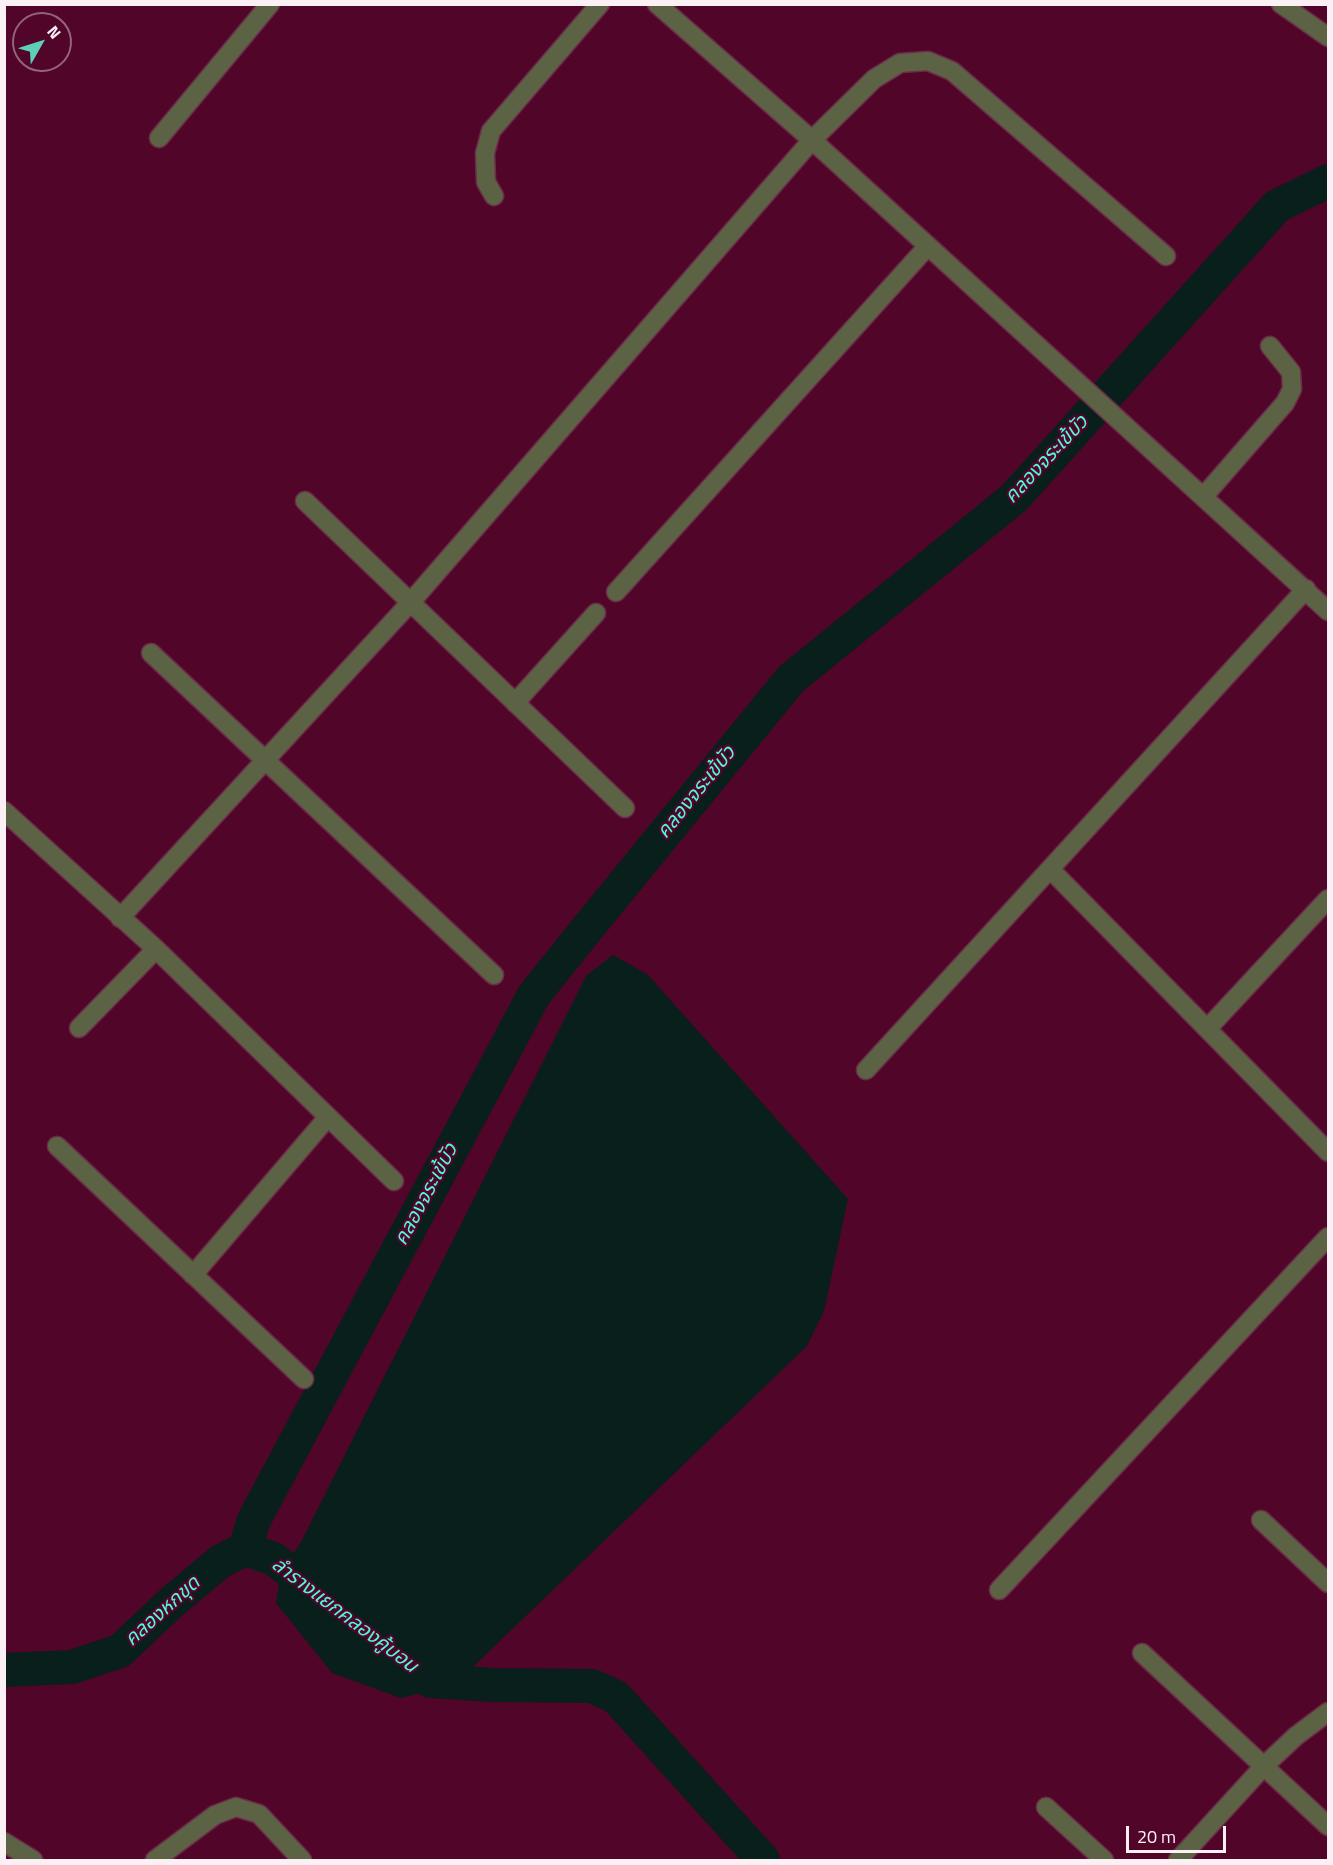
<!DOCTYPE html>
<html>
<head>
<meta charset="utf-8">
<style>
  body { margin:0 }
  #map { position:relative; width:1333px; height:1865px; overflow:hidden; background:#500529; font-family:"Titillium Web",sans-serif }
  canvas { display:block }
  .frame { position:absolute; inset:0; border:6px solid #fbf1f4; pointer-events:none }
  .north { position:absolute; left:12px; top:12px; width:60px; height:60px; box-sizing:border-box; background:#500529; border:2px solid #94637a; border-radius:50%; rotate:51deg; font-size:16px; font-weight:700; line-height:24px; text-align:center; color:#fbf1f4 }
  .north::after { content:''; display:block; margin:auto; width:21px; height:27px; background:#5eceb8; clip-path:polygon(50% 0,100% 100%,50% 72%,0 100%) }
  .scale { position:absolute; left:1126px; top:1826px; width:100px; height:27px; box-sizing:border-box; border:3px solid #fbf1f4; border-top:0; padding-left:8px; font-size:18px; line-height:21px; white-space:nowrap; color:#fbf1f4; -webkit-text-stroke:4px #500529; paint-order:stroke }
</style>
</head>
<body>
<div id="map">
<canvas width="1333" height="1865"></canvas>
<div class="frame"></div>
<div class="north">N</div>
<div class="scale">20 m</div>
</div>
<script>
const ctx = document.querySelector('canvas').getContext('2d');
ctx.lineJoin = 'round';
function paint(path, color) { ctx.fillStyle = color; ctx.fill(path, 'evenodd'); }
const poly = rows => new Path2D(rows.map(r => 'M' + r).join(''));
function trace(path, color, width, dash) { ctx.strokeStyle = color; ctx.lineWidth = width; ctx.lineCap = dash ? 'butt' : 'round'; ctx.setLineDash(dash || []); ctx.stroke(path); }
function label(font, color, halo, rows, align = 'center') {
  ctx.font = font + ' "Titillium Web","Noto Sans Thai",sans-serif'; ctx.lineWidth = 4.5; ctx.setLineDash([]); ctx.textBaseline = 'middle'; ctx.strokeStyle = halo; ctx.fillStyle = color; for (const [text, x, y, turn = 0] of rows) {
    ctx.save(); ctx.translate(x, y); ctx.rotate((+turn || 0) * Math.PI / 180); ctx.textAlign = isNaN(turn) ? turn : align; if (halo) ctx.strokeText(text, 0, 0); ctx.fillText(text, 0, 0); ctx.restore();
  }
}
paint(poly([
  [613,955,648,975,848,1199,824,1311,807,1346,454,1685,401,1698,332,1673,276,1603,280,1576,302,1540,586,976]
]), '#091f1b');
trace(poly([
  [245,1549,254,1520,534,995,586,930,791,679,1014,498,1277,206,1328,181],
  [245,1549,274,1559,321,1596],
  [415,1669,430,1681,494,1685,592,1686,616,1697,763,1860],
  [4,1670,72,1667,120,1651,173,1601,221,1561,245,1549]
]), '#091f1b', 34);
const street = poly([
  [657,4,812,140,1328,611],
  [1281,4,1328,37],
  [159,138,270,4],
  [494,196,486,182,485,153,491,131,600,4],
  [1204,496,1285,403,1292,389,1291,372,1270,346],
  [305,501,625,808],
  [616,592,927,247],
  [151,653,494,975],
  [515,703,596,613],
  [4,811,156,949,394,1181],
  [1050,869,1328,1152],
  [120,918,410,603,812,140,874,79,900,63,928,61,952,71,1166,256],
  [79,1028,156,949],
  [1208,1028,1328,899],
  [866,1070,1306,589],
  [57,1146,304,1379],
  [193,1275,328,1117],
  [1261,1520,1328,1583],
  [999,1590,1328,1237],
  [1142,1653,1328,1826],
  [1046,1807,1104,1860],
  [4,1842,33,1860],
  [155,1860,215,1815,236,1807,259,1814,302,1860],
  [1178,1860,1264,1766,1296,1736,1328,1712]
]);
trace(street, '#6b2b49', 21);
trace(street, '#5c6344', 18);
label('italic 20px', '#4ff9dc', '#500529', [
  ["คลองจระเข้บัว",1047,460,-47],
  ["คลองจระเข้บัว",697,793,-51],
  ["คลองจระเข้บัว",427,1195,-62],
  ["คลองหกขุด",163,1612,-42],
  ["ลำรางแยกคลองคู้บอน",344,1616,37]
]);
</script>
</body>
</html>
